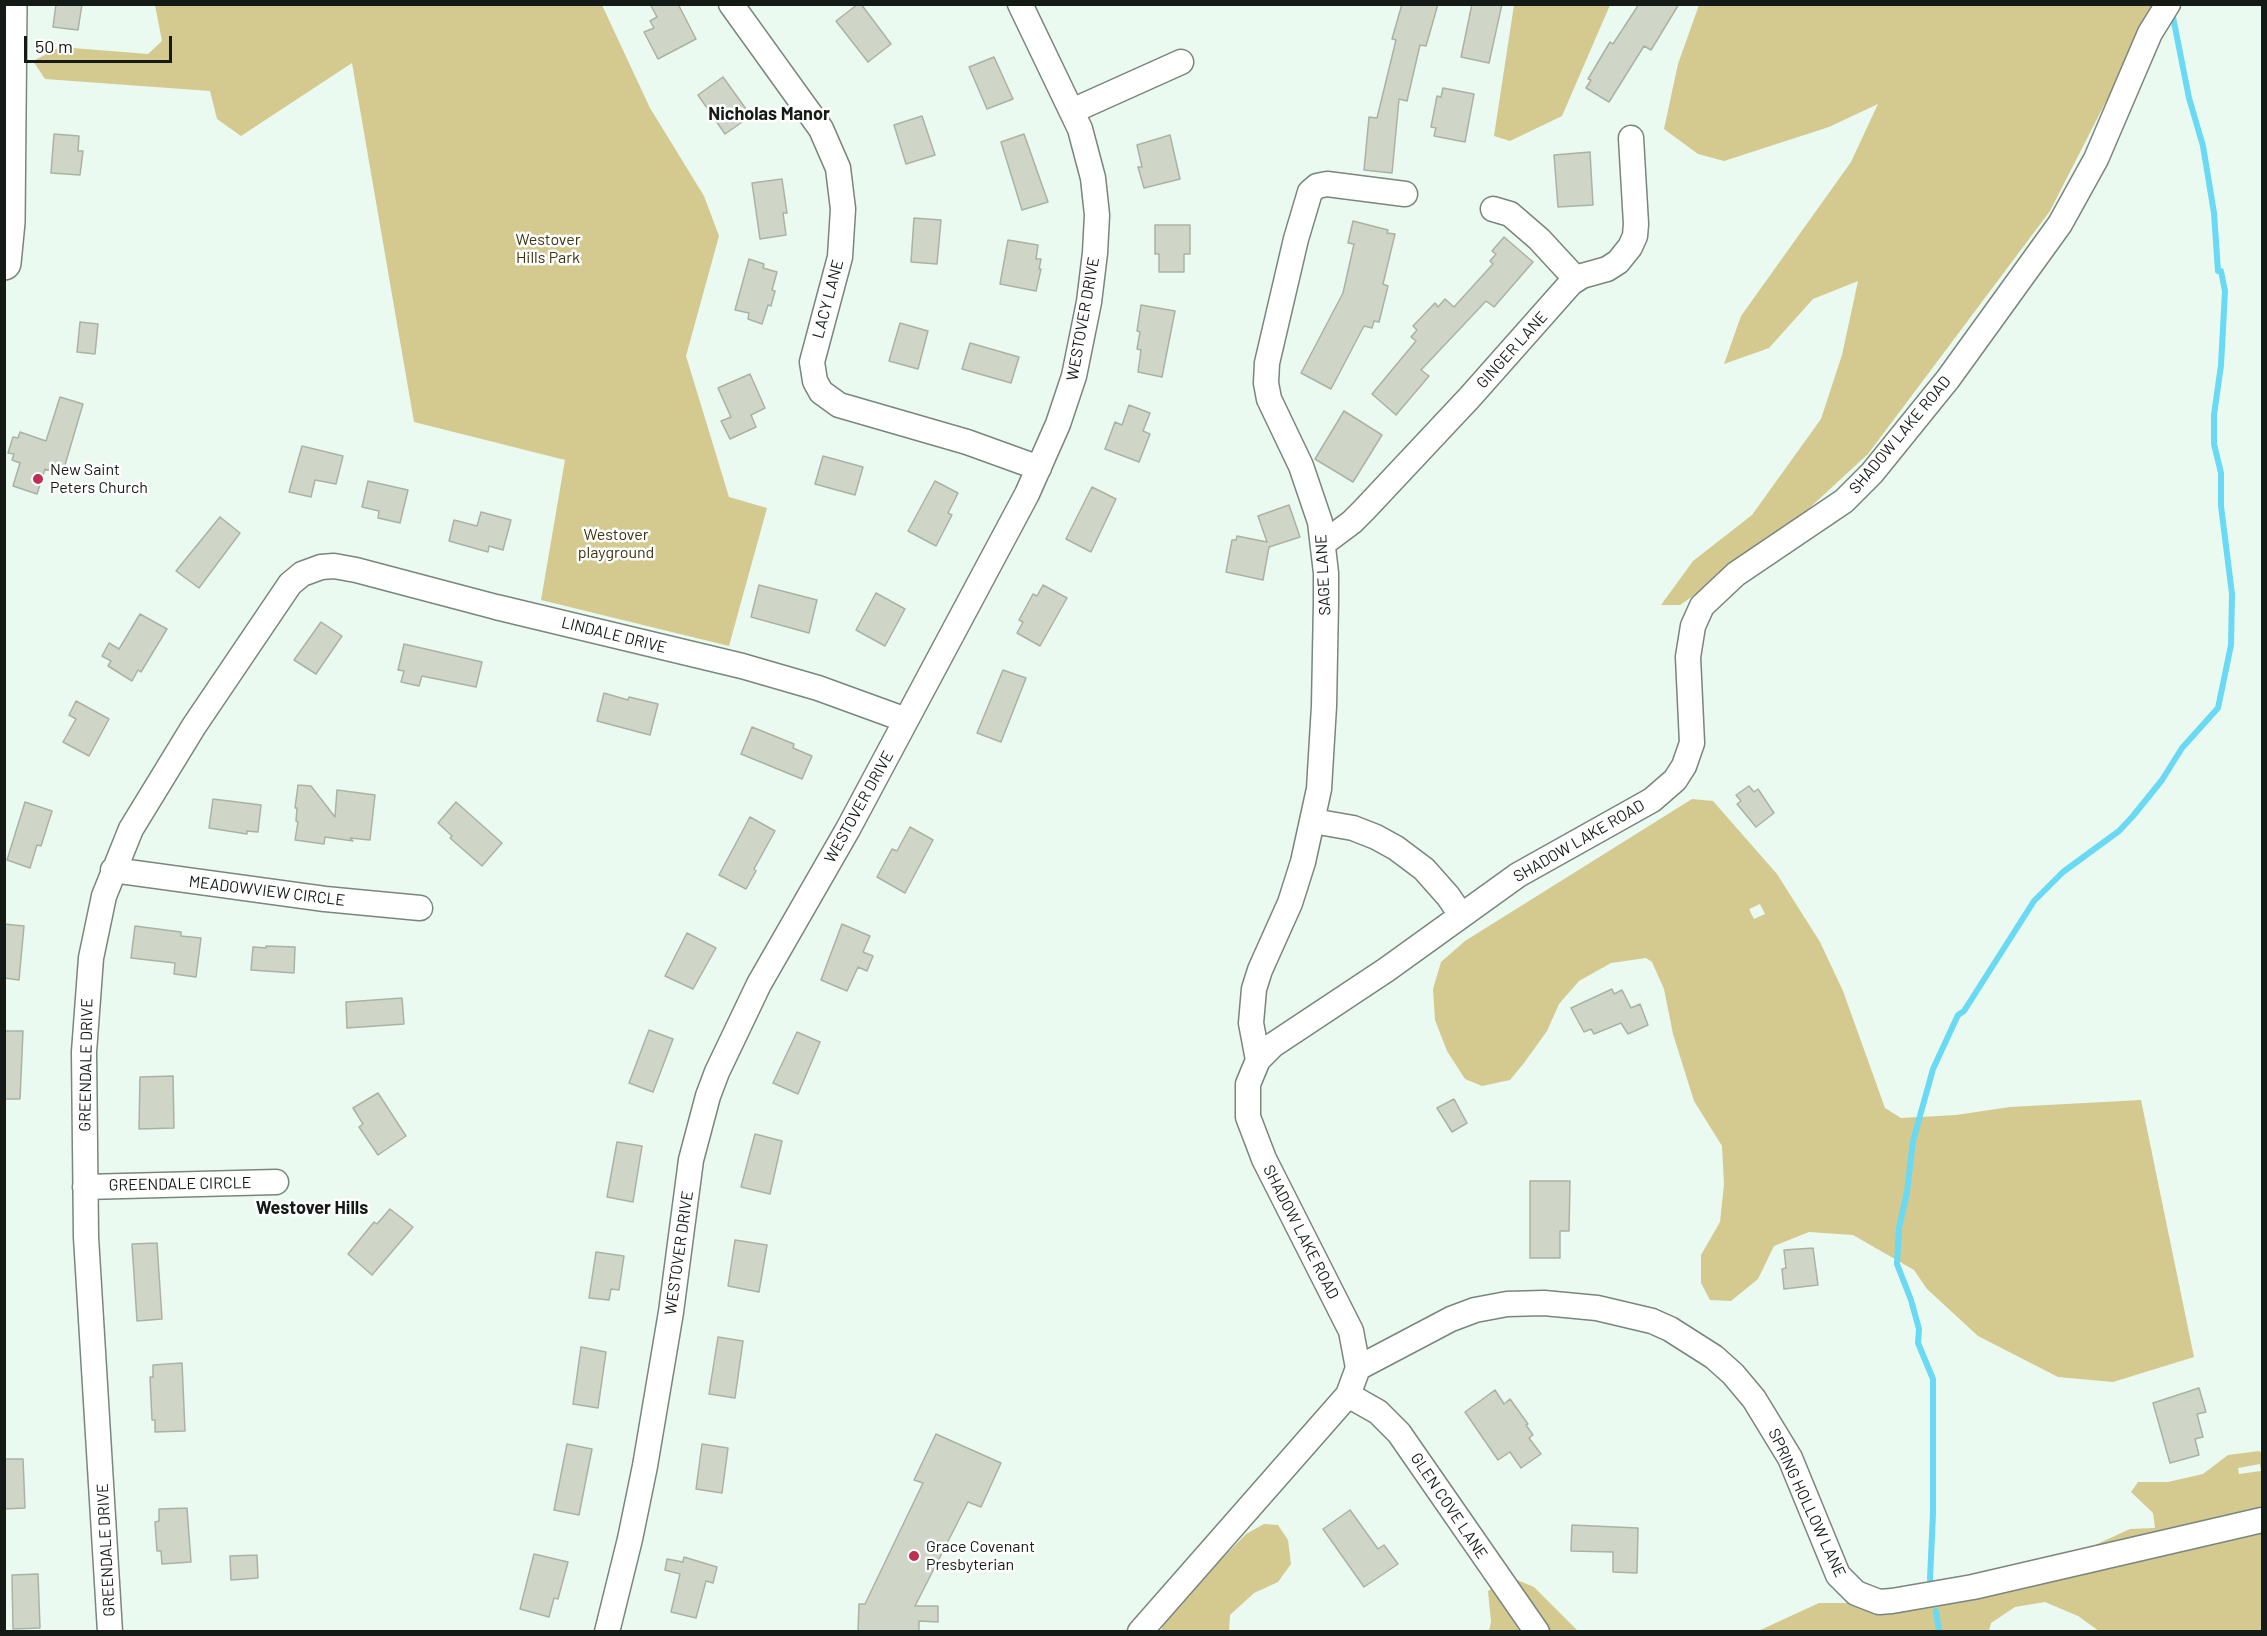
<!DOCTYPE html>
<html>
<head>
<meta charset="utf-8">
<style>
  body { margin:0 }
  #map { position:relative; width:2267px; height:1636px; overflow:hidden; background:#eafaf0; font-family:Barlow,sans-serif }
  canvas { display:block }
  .frame { position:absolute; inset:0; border:6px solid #141a16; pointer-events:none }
  .scale { position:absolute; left:24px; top:36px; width:148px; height:27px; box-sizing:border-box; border:3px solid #141a16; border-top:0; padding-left:8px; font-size:18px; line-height:21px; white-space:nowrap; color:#141a16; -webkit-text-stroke:4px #fff; paint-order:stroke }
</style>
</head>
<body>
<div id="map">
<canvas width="2267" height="1636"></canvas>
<div class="frame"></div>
<div class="scale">50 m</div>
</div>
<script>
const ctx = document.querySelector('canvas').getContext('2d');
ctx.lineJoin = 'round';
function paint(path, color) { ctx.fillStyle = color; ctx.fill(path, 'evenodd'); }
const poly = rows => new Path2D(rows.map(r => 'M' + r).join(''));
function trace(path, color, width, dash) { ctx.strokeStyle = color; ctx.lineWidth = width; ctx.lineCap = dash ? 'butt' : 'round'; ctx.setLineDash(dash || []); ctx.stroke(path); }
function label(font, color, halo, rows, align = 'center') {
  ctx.font = font + ' Barlow,sans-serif'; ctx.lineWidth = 5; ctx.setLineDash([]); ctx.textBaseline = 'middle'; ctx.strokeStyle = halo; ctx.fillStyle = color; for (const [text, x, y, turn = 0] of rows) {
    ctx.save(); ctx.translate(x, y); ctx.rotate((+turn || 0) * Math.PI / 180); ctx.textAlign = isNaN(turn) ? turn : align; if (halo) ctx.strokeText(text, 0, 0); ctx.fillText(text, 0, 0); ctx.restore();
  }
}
paint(poly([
  [155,5,602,5,650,108,704,196,719,236,686,356,729,497,767,508,729,646,541,600,565,460,414,422,352,63,241,136,217,119,210,91,45,79,33,61,60,47,148,54,162,41],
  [1514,5,1610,5,1562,116,1510,141,1494,136],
  [1699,5,2162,5,2121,72,2050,211,1868,454,1804,513,1725,574,1680,605,1661,605,1693,561,1752,515,1821,419,1842,355,1858,281,1813,299,1769,348,1724,364,1741,316,1851,162,1878,104,1829,127,1724,161,1698,154,1664,129,1678,64],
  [1692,799,1713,801,1777,874,1820,942,1843,991,1885,1108,1901,1118,1956,1115,2010,1107,2141,1100,2194,1357,2113,1382,2058,1377,1978,1336,1927,1289,1914,1270,1853,1235,1809,1232,1774,1246,1758,1279,1731,1301,1710,1300,1701,1283,1701,1255,1720,1222,1724,1184,1722,1146,1694,1101,1673,1034,1664,989,1652,962,1646,958,1611,963,1579,981,1559,1004,1547,1031,1524,1063,1510,1080,1482,1086,1465,1079,1447,1051,1435,1020,1433,989,1441,962,1465,941],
  [1760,904,1765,914,1754,919,1749,909],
  [2259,1451,2262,1453,2262,1631,2099,1631,2078,1616,2045,1602,2015,1607,1991,1623,1989,1631,1756,1632,1819,1603,1854,1603,2071,1556,2130,1529,2155,1528,2153,1513,2131,1492,2138,1482,2168,1482,2203,1474,2228,1455],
  [2260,1464,2261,1471,2239,1474,2238,1468],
  [1264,1524,1278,1525,1288,1540,1291,1564,1278,1582,1254,1593,1230,1615,1229,1631,1161,1632,1165,1617,1246,1534],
  [1510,1577,1534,1587,1578,1631,1489,1631,1491,1622,1488,1591]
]), '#d4c98f');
trace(poly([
  [1930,1579,1933,1513,1933,1379,1918,1343,1919,1329,1911,1300,1897,1264,1899,1228,1907,1192,1913,1141,1933,1069,1958,1015,1964,1011,2034,901,2063,872,2119,831,2133,816,2162,780,2182,748,2218,708,2231,645,2232,594,2221,506,2221,473,2214,444,2214,415,2221,365,2225,291,2221,271,2218,271,2214,213,2203,146,2189,98,2172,12],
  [1936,1611,1939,1632]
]), '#69d9f4', 6);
const building = poly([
  [56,4,82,4,78,30,53,27,56,4],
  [650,4,678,4,696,39,658,59,644,32,654,28,650,21,657,17,650,4],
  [858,4,861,4,891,44,868,62,836,21,858,4],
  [1402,4,1438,4,1426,46,1420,45,1407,101,1399,99,1392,173,1364,170,1369,117,1377,118,1396,40,1392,39,1402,4],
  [1472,4,1502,4,1489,63,1461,57,1472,4],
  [1639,4,1679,4,1651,50,1644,46,1609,102,1586,88,1591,80,1588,79,1610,42,1613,44,1639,4],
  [994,57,1013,99,987,109,969,67,994,57],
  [723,77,751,116,725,134,698,95,723,77],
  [1443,88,1474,94,1465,142,1434,136,1436,128,1431,127,1437,96,1441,97,1443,88],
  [922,116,935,155,906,164,894,125,922,116],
  [54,134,79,136,78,151,83,151,80,175,51,173,54,134],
  [1024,134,1048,202,1022,210,1001,142,1024,134],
  [1170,135,1180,179,1144,188,1138,167,1142,167,1137,145,1170,135],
  [1590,152,1593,205,1558,207,1554,155,1590,152],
  [782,179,787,213,783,213,786,235,760,239,752,183,782,179],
  [914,218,941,220,937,264,911,262,914,218],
  [1353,221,1388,230,1387,233,1395,234,1383,284,1388,286,1379,322,1374,321,1372,328,1364,326,1331,389,1301,373,1343,293,1354,244,1348,243,1353,221],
  [1155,225,1190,225,1190,254,1184,254,1184,272,1159,272,1159,254,1155,254,1155,225],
  [1504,237,1533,262,1494,307,1486,301,1421,370,1429,376,1396,415,1372,394,1416,341,1411,337,1417,330,1413,326,1435,303,1438,307,1445,299,1454,307,1493,264,1490,261,1496,254,1492,251,1504,237],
  [1008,240,1038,245,1036,259,1041,259,1039,269,1041,269,1036,291,1000,284,1008,240],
  [749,259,764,264,763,268,777,272,772,290,775,291,771,306,768,305,762,324,748,319,749,313,735,310,749,259],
  [1141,305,1175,311,1162,377,1138,372,1141,350,1137,349,1140,332,1137,331,1141,305],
  [80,322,98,324,95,354,77,352,80,322],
  [900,323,928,331,918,369,889,361,900,323],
  [970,343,1019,357,1011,383,962,369,970,343],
  [750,374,765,408,751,415,756,427,730,439,721,421,731,417,718,388,750,374],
  [60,397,83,404,62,475,45,469,37,494,13,486,20,463,12,460,14,454,8,453,13,437,18,438,20,432,46,441,60,397],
  [1129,405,1150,413,1143,431,1150,434,1139,462,1105,449,1115,422,1122,425,1129,405],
  [1344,411,1382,435,1353,482,1315,459,1344,411],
  [302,446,343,456,336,484,315,480,311,497,289,492,302,446],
  [823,456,863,467,855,495,815,484,823,456],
  [368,481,408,490,400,523,378,518,379,511,362,507,368,481],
  [935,481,958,493,948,513,952,515,936,546,908,531,935,481],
  [1092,487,1116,499,1091,552,1066,539,1092,487],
  [1289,505,1300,537,1269,547,1263,580,1226,572,1232,540,1236,540,1237,536,1267,542,1258,516,1289,505],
  [481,512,511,520,503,550,489,546,488,552,449,541,454,520,477,526,481,512],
  [220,517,240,533,199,588,176,571,220,517],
  [759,585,817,600,809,633,751,617,759,585],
  [1043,585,1067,598,1040,646,1017,633,1023,622,1019,620,1033,594,1037,596,1043,585],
  [876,593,905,609,885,646,856,630,876,593],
  [140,614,167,629,141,672,138,670,132,681,108,666,111,661,102,656,109,643,119,649,140,614],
  [321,622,342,636,316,674,294,660,321,622],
  [404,644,482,662,476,687,422,676,419,686,401,682,404,671,398,670,404,644],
  [1003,670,1026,678,1001,742,977,733,1003,670],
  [604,693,628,700,629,697,658,704,650,735,597,721,604,693],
  [76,701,109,719,89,756,63,742,76,719,69,715,76,701],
  [752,727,794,744,793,748,812,756,802,779,741,754,752,727],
  [298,785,311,786,335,817,337,790,375,795,370,840,350,838,353,841,325,837,324,844,295,840,298,822,296,821,297,808,295,808,298,785],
  [1749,786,1754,792,1758,789,1774,813,1756,827,1737,804,1741,801,1736,795,1749,786],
  [213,799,261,805,258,832,247,831,247,834,209,828,213,799],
  [25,802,52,811,41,846,37,845,30,868,7,860,25,802],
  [456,802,502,843,482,866,450,838,452,836,438,823,456,802],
  [750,817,775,831,754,869,756,871,746,889,719,875,750,817],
  [910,827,933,840,905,893,877,877,892,849,897,851,910,827],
  [4,924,24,926,19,980,4,978,4,924],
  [842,924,870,936,863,952,873,956,867,971,858,967,847,991,821,980,842,924],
  [135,926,181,932,181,936,201,938,196,977,174,974,175,963,131,958,135,926],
  [687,933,716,948,693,989,665,976,687,933],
  [266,946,295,947,294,973,251,970,253,947,266,948,266,946],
  [1612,989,1614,994,1622,990,1631,1008,1640,1004,1648,1025,1628,1034,1621,1023,1594,1034,1591,1029,1584,1032,1571,1008,1612,989],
  [402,998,404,1024,347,1028,346,1002,402,998],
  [649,1030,673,1039,653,1092,629,1083,649,1030],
  [4,1031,23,1031,20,1099,4,1099,4,1031],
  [797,1032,820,1042,798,1094,773,1083,797,1032],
  [173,1076,174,1128,139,1129,140,1077,173,1076],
  [378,1093,406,1136,378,1155,359,1127,363,1124,353,1108,378,1093],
  [1454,1099,1467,1123,1452,1132,1437,1108,1454,1099],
  [755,1134,782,1141,770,1194,741,1187,755,1134],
  [617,1142,642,1146,633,1202,607,1197,617,1142],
  [1530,1181,1570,1181,1569,1231,1560,1231,1560,1258,1530,1258,1530,1181],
  [390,1209,413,1227,372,1275,348,1254,374,1222,377,1224,390,1209],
  [735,1240,767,1245,759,1292,728,1286,735,1240],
  [157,1243,162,1319,137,1321,132,1244,157,1243],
  [1813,1248,1818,1285,1784,1289,1782,1269,1786,1268,1784,1250,1813,1248],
  [596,1252,624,1256,619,1290,611,1289,609,1300,589,1298,596,1252],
  [718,1337,743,1341,735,1398,709,1394,718,1337],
  [581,1347,606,1352,598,1408,573,1404,581,1347],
  [182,1363,185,1431,155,1432,155,1420,152,1420,150,1377,153,1377,153,1365,182,1363],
  [2199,1388,2206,1412,2197,1414,2203,1437,2195,1439,2199,1455,2170,1463,2153,1403,2199,1388],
  [1495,1390,1504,1404,1510,1399,1528,1424,1526,1425,1533,1435,1529,1438,1541,1454,1521,1468,1510,1452,1498,1460,1465,1412,1495,1390],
  [936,1434,1001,1463,981,1507,968,1502,915,1606,938,1606,938,1622,919,1621,919,1632,858,1632,859,1604,865,1604,923,1483,914,1480,936,1434],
  [567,1444,592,1449,579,1515,554,1510,567,1444],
  [702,1444,728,1448,722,1493,696,1489,702,1444],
  [4,1459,23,1459,25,1508,4,1509,4,1459],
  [187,1508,191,1562,162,1564,161,1551,157,1551,155,1522,159,1521,159,1509,187,1508],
  [1350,1510,1378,1549,1384,1545,1398,1564,1364,1587,1323,1529,1350,1510],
  [1572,1525,1638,1528,1637,1573,1613,1572,1613,1552,1571,1551,1572,1525],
  [534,1554,568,1562,558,1599,554,1598,549,1617,520,1609,534,1554],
  [257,1555,258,1578,231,1580,230,1556,257,1555],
  [684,1557,717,1567,713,1583,706,1581,696,1618,671,1612,680,1574,665,1570,667,1559,683,1562,684,1557],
  [38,1574,40,1628,13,1629,12,1575,38,1574]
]);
paint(building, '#cfd6c7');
trace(building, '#abb2a4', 1.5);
const street = poly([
  [731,4,821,129,838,168,843,209,840,257,812,362,815,381,821,392,839,405,967,442,1039,468],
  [1072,111,1181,62],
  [1493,209,1510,214,1539,239,1576,279],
  [1324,543,1352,522,1364,510,1470,397,1571,283,1582,276,1607,269,1618,262,1630,247,1635,236,1636,224,1631,138],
  [1313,821,1353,828,1376,837,1396,848,1424,869,1448,896,1461,915],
  [113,870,325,899,420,908],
  [1258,1060,1251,1023,1254,989,1260,970,1290,903,1303,862,1319,789,1324,706,1326,602,1326,573,1320,522,1301,466,1269,399,1266,383,1267,363,1296,239,1310,192,1317,186,1327,184,1405,194],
  [85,1187,276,1182],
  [1358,1368,1451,1319,1475,1310,1507,1304,1544,1303,1597,1308,1652,1321,1670,1329,1714,1357,1733,1374,1754,1399,1790,1458,1838,1575,1856,1593,1879,1602,1892,1601,1973,1587,2262,1520],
  [1348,1395,1378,1412,1399,1433,1537,1632],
  [110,1632,86,1237,84,1052,91,958,104,896,131,829,194,726,290,584,302,574,321,567,334,566,356,570,496,607,742,666,818,688,906,720],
  [607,1632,630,1539,645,1466,671,1312,691,1160,708,1096,717,1072,759,984,848,829,1027,494,1058,424,1074,376,1089,302,1095,253,1097,215,1093,178,1080,129,1020,4],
  [1140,1632,1348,1395,1358,1368,1351,1331,1264,1159,1248,1117,1248,1084,1258,1060,1273,1045,1386,970,1518,875,1652,800,1675,780,1684,766,1692,743,1688,657,1693,626,1702,606,1736,574,1844,501,1872,473,1948,379,2060,224,2096,159,2150,33,2168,4]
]);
const secondary = poly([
  [4,263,8,222,10,4]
]);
trace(street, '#78867d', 27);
trace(secondary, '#78867d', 36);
trace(street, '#fff', 24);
trace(secondary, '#fff', 33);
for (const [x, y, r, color] of [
  [38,479,6,"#bf2f54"],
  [914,1556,6,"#bf2f54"]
]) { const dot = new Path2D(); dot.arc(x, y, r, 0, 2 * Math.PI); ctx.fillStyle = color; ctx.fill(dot); trace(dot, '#fff', 2); }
label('16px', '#3c3510', '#fff', [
  ["Westover",548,240],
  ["Hills Park",548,258],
  ["Westover",616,535],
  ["playground",616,553]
]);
label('16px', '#141a16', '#fff', [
  ["LACY LANE",828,299,-75],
  ["WESTOVER DRIVE",1083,319,-80],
  ["GINGER LANE",1512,350,-48],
  ["SHADOW LAKE ROAD",1900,435,-50],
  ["SAGE LANE",1323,575,-93],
  ["LINDALE DRIVE",614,635,14],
  ["WESTOVER DRIVE",859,807,-61],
  ["SHADOW LAKE ROAD",1579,841,-30],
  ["MEADOWVIEW CIRCLE",267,891,7],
  ["GREENDALE DRIVE",86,1065,-89],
  ["GREENDALE CIRCLE",180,1184,-1],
  ["SHADOW LAKE ROAD",1301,1232,63],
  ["WESTOVER DRIVE",679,1253,-82],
  ["SPRING HOLLOW LANE",1807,1503,65],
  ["GLEN COVE LANE",1449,1506,56],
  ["GREENDALE DRIVE",106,1550,-93]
]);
label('16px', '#141a16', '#fff', [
  ["New Saint",50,470],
  ["Peters Church",50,488],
  ["Grace Covenant",926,1547],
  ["Presbyterian",926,1565]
], 'left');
label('bold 18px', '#141a16', '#fff', [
  ["Nicholas Manor",769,114],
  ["Westover Hills",312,1208]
]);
</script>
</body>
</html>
